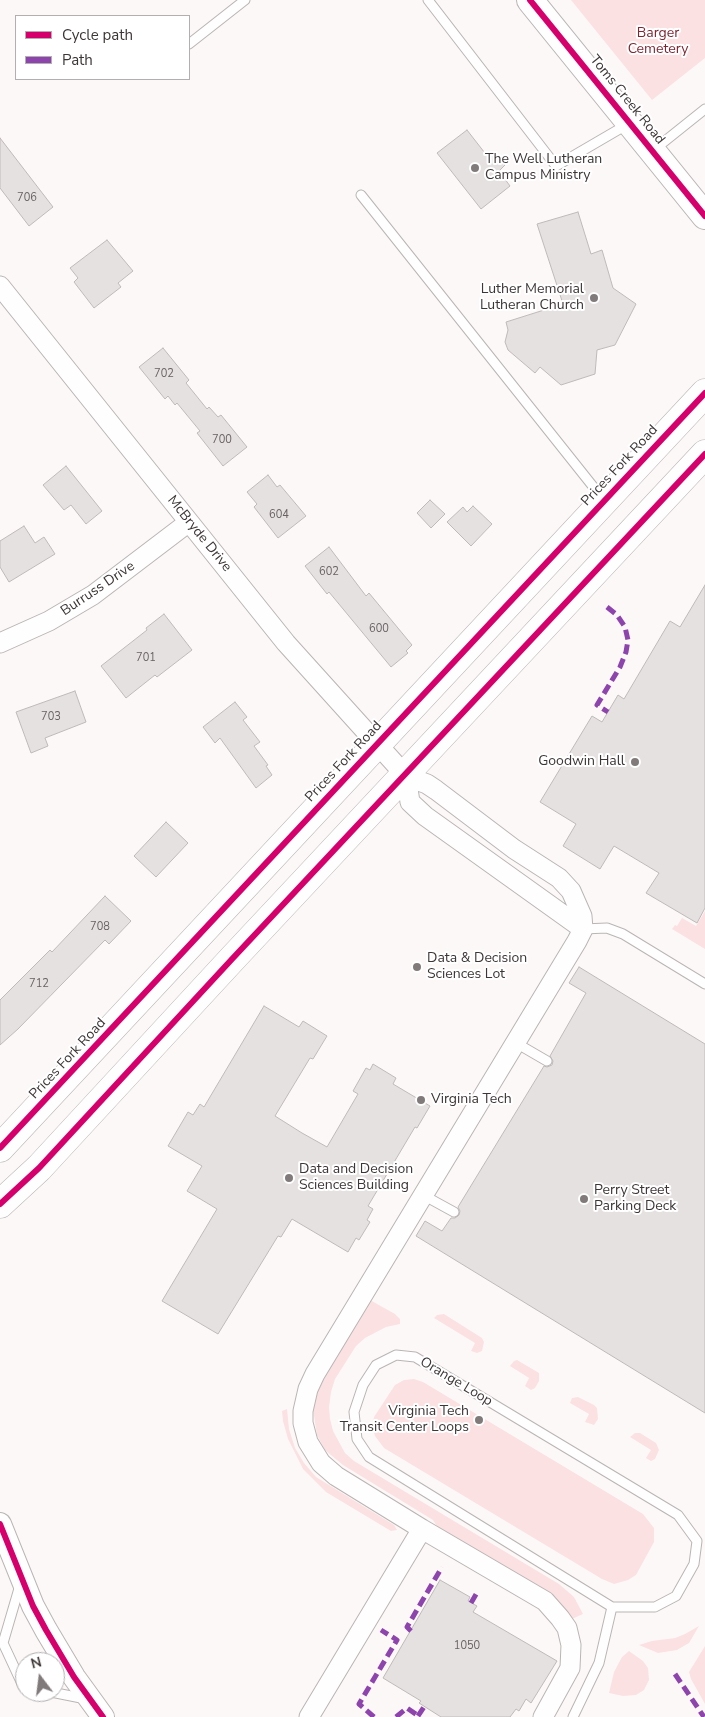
<!DOCTYPE html>
<html>
<head>
<meta charset="utf-8">
<style>
  body { margin:0 }
  #map { position:relative; width:705px; height:1717px; overflow:hidden; background:#fdf8f8; font-family:"Nunito Sans",sans-serif }
  canvas { display:block }
  .legend { position:absolute; left:15px; top:15px; width:175px; height:65px; box-sizing:border-box; background:#fff; border:1px solid #b1afaf; margin:0; padding:6px 9px; list-style:none; font-size:15px; color:#3d3637 }
  .legend li { display:flex; align-items:center; gap:10px; height:25px }
  .legend b { width:25px; border:1px solid #b1afaf }
  .north { position:absolute; left:15px; top:1652px; width:50px; height:50px; box-sizing:border-box; background:#fff; border:1px solid #b1afaf; border-radius:50%; rotate:345deg; font-size:14px; font-weight:700; line-height:20px; text-align:center; color:#3d3637 }
  .north::after { content:''; display:block; margin:auto; width:18px; height:22px; background:#807a7b; clip-path:polygon(50% 0,100% 100%,50% 72%,0 100%) }
</style>
</head>
<body>
<div id="map">
<canvas width="705" height="1717"></canvas>
<ul class="legend">
<li><b style="height:6px;background:#d6006c"></b>Cycle path</li>
<li><b style="height:6px;background:#8e44ad"></b>Path</li>
</ul>
<div class="north">N</div>
</div>
<script>
const ctx = document.querySelector('canvas').getContext('2d');
ctx.lineJoin = 'round';
function paint(path, color) { ctx.fillStyle = color; ctx.fill(path, 'evenodd'); }
const poly = rows => new Path2D(rows.map(r => 'M' + r).join(''));
function trace(path, color, width, dash) { ctx.strokeStyle = color; ctx.lineWidth = width; ctx.lineCap = dash ? 'butt' : 'round'; ctx.setLineDash(dash || []); ctx.stroke(path); }
function label(font, color, halo, rows, align = 'center') {
  ctx.font = font + ' "Nunito Sans",sans-serif'; ctx.lineWidth = 4; ctx.setLineDash([]); ctx.textBaseline = 'middle'; ctx.strokeStyle = halo; ctx.fillStyle = color; for (const [text, x, y, turn = 0] of rows) {
    ctx.save(); ctx.translate(x, y); ctx.rotate((+turn || 0) * Math.PI / 180); ctx.textAlign = isNaN(turn) ? turn : align; if (halo) ctx.strokeText(text, 0, 0); ctx.fillText(text, 0, 0); ctx.restore();
  }
}
paint(poly([
  [571,0,705,0,705,58,652,100],
  [705,911,705,949,672,929,675,925,677,926,682,918,696,926],
  [370,1300,395,1314,400,1319,400,1324,386,1327,365,1338,356,1346,335,1379,331,1392,329,1407,330,1419,333,1431,345,1453,354,1461,559,1584,574,1597,583,1614,572,1619,438,1528,433,1520,343,1465,325,1450,317,1435,313,1409,315,1397,319,1385],
  [444,1314,482,1338,484,1342,482,1351,477,1353,471,1351,475,1343,434,1318,437,1315],
  [517,1360,539,1373,539,1381,535,1388,531,1390,525,1386,529,1378,510,1366,514,1361],
  [414,1379,423,1382,643,1514,654,1528,654,1542,636,1575,628,1580,614,1584,602,1579,384,1448,375,1436,372,1425,374,1417,395,1385,404,1380],
  [578,1397,594,1405,597,1408,598,1419,594,1425,585,1422,589,1414,570,1403,572,1398],
  [287,1409,289,1429,295,1448,304,1463,316,1477,394,1525,397,1530,391,1531,326,1492,303,1469,288,1439,283,1421,282,1411],
  [635,1433,640,1433,656,1443,659,1450,655,1459,651,1461,646,1458,651,1450,630,1437],
  [699,1626,689,1643,677,1650,658,1653,639,1645,652,1641,675,1638,685,1634],
  [705,1646,705,1704,691,1679,689,1672],
  [629,1651,643,1661,648,1668,649,1680,644,1690,636,1695,623,1696,609,1693,614,1672,622,1657]
]), '#fbe1e2');
const building = poly([
  [467,130,488,157,494,152,505,165,499,171,510,186,481,209,437,153,467,130],
  [0,138,53,207,29,226,0,188,0,138],
  [578,212,591,254,602,250,613,288,636,304,615,345,597,350,595,374,561,385,540,367,535,373,508,350,505,342,508,330,506,322,563,304,537,224,578,212],
  [107,240,133,271,118,283,121,287,94,308,74,282,78,278,70,268,107,240],
  [163,348,189,380,186,383,207,409,209,407,218,417,221,415,247,447,223,466,197,433,200,431,177,403,175,405,168,396,165,399,139,367,163,348],
  [66,466,102,511,86,524,71,505,64,510,43,485,66,466],
  [268,475,277,487,280,485,306,516,278,538,254,507,257,504,247,492,268,475],
  [430,500,445,514,431,528,417,513,430,500],
  [473,506,492,524,471,546,447,522,463,507,467,512,473,506],
  [24,526,35,543,44,537,55,554,9,582,0,567,0,541,24,526],
  [329,547,366,596,369,593,412,645,406,651,408,653,391,667,329,592,327,594,305,566,329,547],
  [705,585,705,908,697,923,646,893,659,873,614,846,600,869,563,846,576,824,540,802,592,716,602,722,618,695,624,699,670,621,680,627,705,585],
  [164,614,192,650,157,677,155,675,126,698,101,666,147,630,146,628,164,614],
  [75,691,86,722,45,738,48,746,31,753,16,712,75,691],
  [235,702,247,717,243,720,260,742,254,746,268,765,266,766,272,775,256,788,220,738,215,743,203,727,235,702],
  [166,822,188,843,156,877,134,856,166,822],
  [105,896,131,921,109,944,105,940,18,1029,0,1045,0,1000,50,950,52,952,105,896],
  [579,967,705,1044,705,1413,416,1236,425,1221,442,1231,451,1218,455,1218,459,1215,460,1211,458,1207,544,1066,547,1067,552,1065,553,1061,550,1056,586,993,569,983,579,967],
  [264,1006,299,1027,303,1021,327,1036,313,1059,310,1058,275,1116,302,1133,327,1147,358,1094,353,1091,366,1068,370,1070,373,1064,396,1078,393,1084,430,1106,417,1128,415,1127,368,1206,373,1209,367,1220,370,1222,359,1240,356,1238,348,1252,292,1219,281,1237,278,1236,218,1334,162,1301,217,1209,187,1191,202,1166,168,1146,188,1112,193,1115,200,1104,204,1107,264,1006],
  [440,1580,470,1597,468,1601,477,1606,473,1612,557,1661,531,1703,526,1699,519,1711,516,1709,510,1717,441,1717,419,1703,421,1701,383,1678,440,1580]
]);
paint(building, '#e6e1e1');
trace(building, '#bfbaba', 1);
const service = poly([
  [428,0,556,166,628,124],
  [189,44,245,0],
  [655,149,705,109],
  [361,195,603,499],
  [583,929,607,928,623,934,705,984],
  [516,1043,547,1061],
  [423,1195,454,1212],
  [396,1355,415,1357,678,1515,697,1541,694,1564,676,1596,655,1607,612,1607,369,1457,357,1439,354,1412,363,1385,376,1365,396,1355],
  [20,1585,3,1643,23,1686,25,1687],
  [51,1692,86,1699],
  [573,1717,599,1663,612,1607]
]);
const minor = poly([
  [0,286,286,643,406,776,427,784,436,790,514,849,559,878,571,891,582,916,583,929,577,941,315,1374,308,1389,303,1411,303,1423,308,1442,321,1463,336,1476,422,1529,545,1601,560,1618,567,1628,571,1645,570,1668,543,1717],
  [0,643,49,621,93,595,189,522],
  [406,776,410,802,425,816,583,929],
  [309,1717,422,1529]
]);
const tertiary = poly([
  [0,1524,33,1606,46,1630,74,1677,103,1717]
]);
const secondary = poly([
  [530,0,705,216]
]);
const primary = poly([
  [0,1148,705,393],
  [0,1204,39,1168,233,958,705,454]
]);
trace(service, '#bab5b5', 11);
trace(minor, '#bab5b5', 21);
trace(tertiary, '#bab5b5', 24);
trace(secondary, '#bab5b5', 28);
trace(primary, '#bab5b5', 29);
trace(service, '#fffefe', 9);
trace(minor, '#fffefe', 19);
trace(tertiary, '#fffefe', 22);
trace(secondary, '#fffefe', 26);
trace(primary, '#fffefe', 28);
trace(poly([
  [607,607,617,615,625,627,628,640,626,652,620,667,597,705,608,712],
  [471,1603,478,1591],
  [411,1631,407,1627,442,1567],
  [675,1674,704,1717],
  [418,1716,424,1707],
  [374,1717,359,1704,397,1640,381,1630],
  [396,1717,407,1708,420,1717]
]), '#8e44ad', 5, [10, 5]);
trace(poly([
  [530,0,705,216],
  [0,1148,705,393],
  [0,1204,39,1168,233,958,705,454],
  [0,1524,33,1606,46,1630,74,1677,103,1717]
]), '#d6006c', 6);
for (const [x, y, r, color] of [
  [475,168,5,"#807a7b"],
  [594,298,5,"#807a7b"],
  [635,762,5,"#807a7b"],
  [417,967,5,"#807a7b"],
  [421,1100,5,"#807a7b"],
  [289,1178,5,"#807a7b"],
  [584,1199,5,"#807a7b"],
  [479,1420,5,"#807a7b"]
]) { const dot = new Path2D(); dot.arc(x, y, r, 0, 2 * Math.PI); ctx.fillStyle = color; ctx.fill(dot); trace(dot, '#fff', 2); }
label('11px', '#676162', null, [
  ["706",27,198],
  ["702",164,374],
  ["700",222,440],
  ["604",279,515],
  ["602",329,572],
  ["600",379,629],
  ["701",146,658],
  ["703",51,717],
  ["708",100,927],
  ["712",39,984],
  ["1050",467,1646]
]);
label('14px', '#7d2733', '#fff', [
  ["Barger",658,34],
  ["Cemetery",658,50]
]);
label('14px', '#3d3637', '#fff', [
  ["Toms Creek Road",627,100,51],
  ["Prices Fork Road",620,466,-47],
  ["McBryde Drive",199,534,51],
  ["Burruss Drive",98,589,-34],
  ["Prices Fork Road",344,762,-47],
  ["Prices Fork Road",68,1059,-47],
  ["Orange Loop",456,1382,31]
]);
label('14px', '#3d3637', '#fff', [
  ["The Well Lutheran",485,160],
  ["Campus Ministry",485,176],
  ["Luther Memorial",584,290,"right"],
  ["Lutheran Church",584,306,"right"],
  ["Goodwin Hall",625,762,"right"],
  ["Data & Decision",427,959],
  ["Sciences Lot",427,975],
  ["Virginia Tech",431,1100],
  ["Data and Decision",299,1170],
  ["Sciences Building",299,1186],
  ["Perry Street",594,1191],
  ["Parking Deck",594,1207],
  ["Virginia Tech",469,1412,"right"],
  ["Transit Center Loops",469,1428,"right"]
], 'left');
</script>
</body>
</html>
